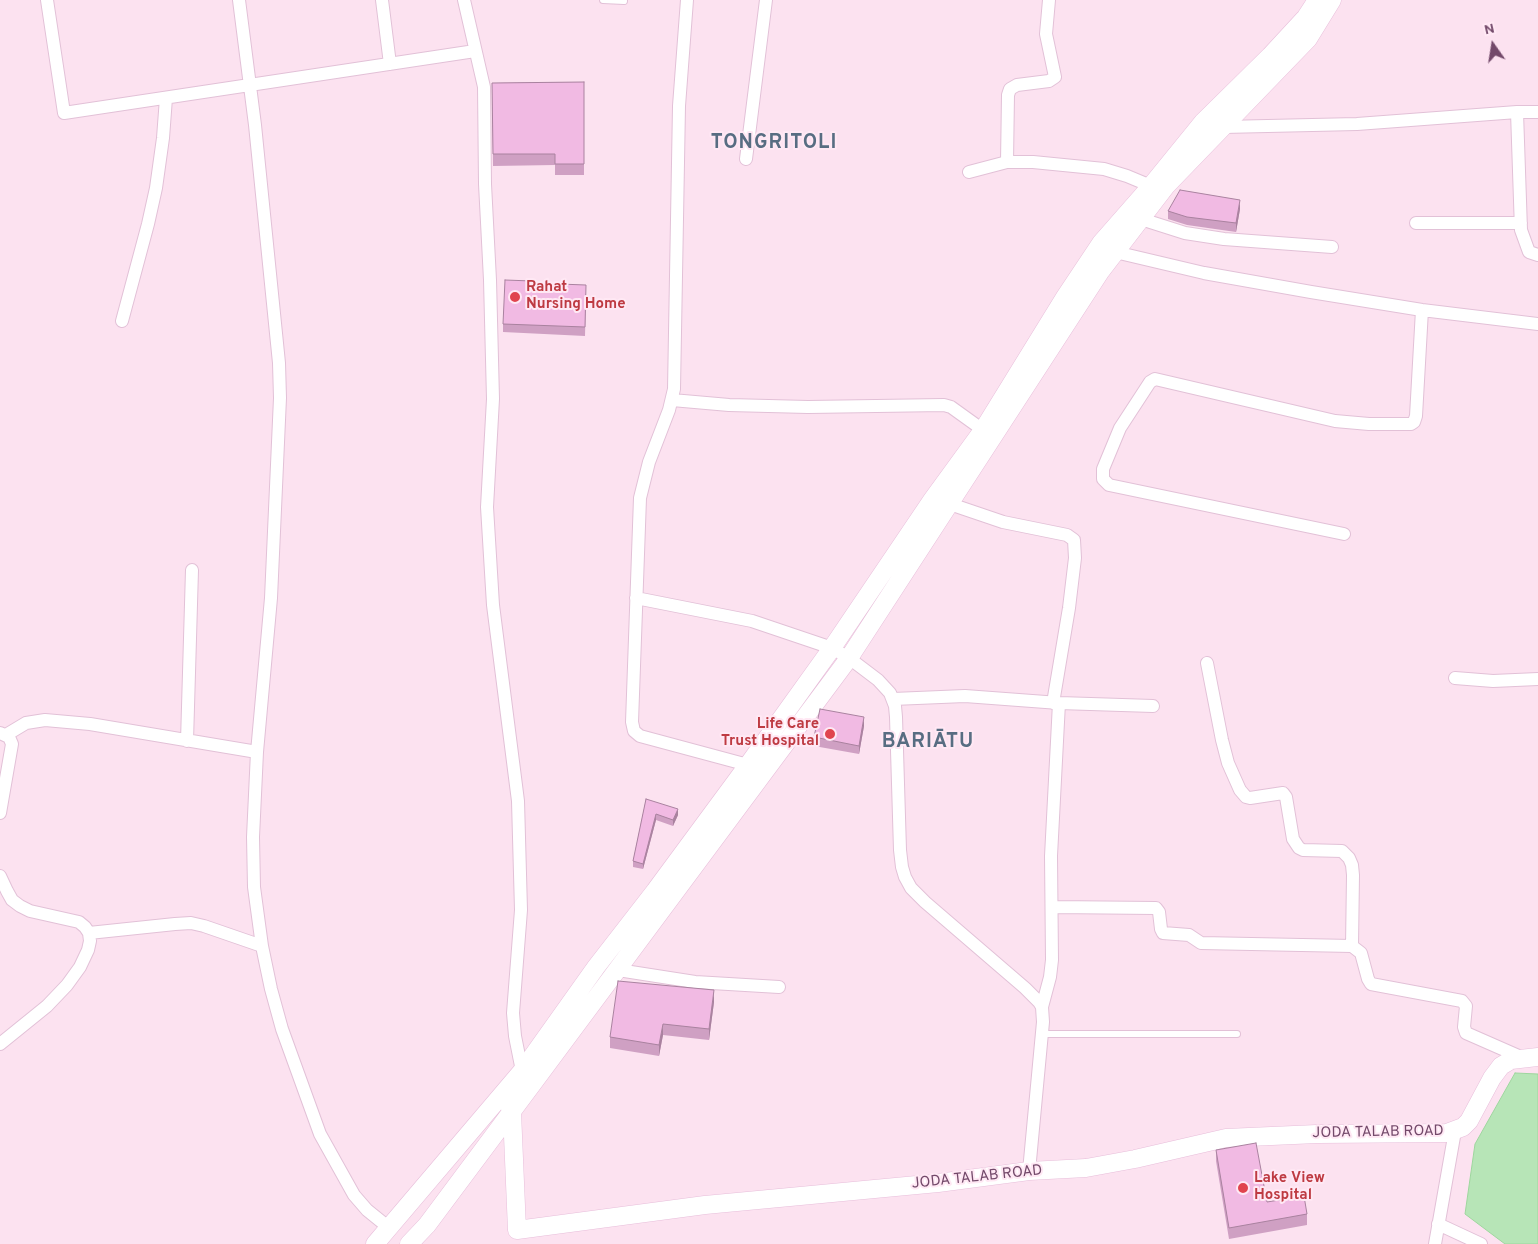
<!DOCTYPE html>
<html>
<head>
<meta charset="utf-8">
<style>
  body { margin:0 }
  #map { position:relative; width:1538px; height:1244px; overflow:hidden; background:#fce2f0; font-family:Overpass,sans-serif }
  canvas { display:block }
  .north { position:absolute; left:1468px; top:20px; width:50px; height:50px; -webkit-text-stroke:4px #ffe8f4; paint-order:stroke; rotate:347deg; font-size:14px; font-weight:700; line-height:20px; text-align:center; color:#73496a }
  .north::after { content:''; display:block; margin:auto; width:18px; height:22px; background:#73496a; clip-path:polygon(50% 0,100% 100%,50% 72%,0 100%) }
</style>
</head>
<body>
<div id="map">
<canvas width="1538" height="1244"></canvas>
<div class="north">N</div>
</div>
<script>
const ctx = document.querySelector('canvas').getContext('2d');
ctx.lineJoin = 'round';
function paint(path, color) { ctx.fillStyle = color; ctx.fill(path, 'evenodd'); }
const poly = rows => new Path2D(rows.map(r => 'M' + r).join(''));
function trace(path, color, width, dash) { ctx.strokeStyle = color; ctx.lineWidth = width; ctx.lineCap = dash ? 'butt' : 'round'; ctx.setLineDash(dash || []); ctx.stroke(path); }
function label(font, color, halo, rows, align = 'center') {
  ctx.font = font + ' Overpass,sans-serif'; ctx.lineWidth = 4; ctx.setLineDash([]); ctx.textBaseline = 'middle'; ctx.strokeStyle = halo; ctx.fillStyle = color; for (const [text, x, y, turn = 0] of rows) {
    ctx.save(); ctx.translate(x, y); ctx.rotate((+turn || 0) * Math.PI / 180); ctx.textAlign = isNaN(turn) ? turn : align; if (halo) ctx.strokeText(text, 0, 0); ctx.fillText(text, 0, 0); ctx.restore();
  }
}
const water = poly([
  [1515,1073,1538,1074,1538,1244,1505,1244,1465,1214,1475,1144,1515,1073]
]);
paint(water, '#b7e5b7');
trace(water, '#9ed69e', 1);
const lane = poly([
  [603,0,624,1],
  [1042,1034,1237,1034]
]);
const street = poly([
  [47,0,64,113,475,51],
  [239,0,255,125,279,363,280,398,271,598,257,752,253,837,254,887,262,946,271,989,282,1029,320,1134,354,1195,367,1210,388,1227],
  [382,0,390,64],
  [464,0,484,87,485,184,490,280,493,399,487,507,493,605,518,801,521,910,513,1013,515,1036,522,1071],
  [687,0,679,106,674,389,669,410,649,462,640,498,632,722,634,731,640,736,748,765],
  [1517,112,1538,112],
  [1223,127,1357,124,1517,112,1521,230,1529,252,1538,255],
  [746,159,766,0],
  [1007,162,1008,95,1010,89,1017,85,1049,81,1055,77,1046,34,1049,0],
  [969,172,1007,162,1033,162,1104,169,1127,176,1151,186],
  [1141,219,1185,233,1224,239,1332,247],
  [1416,223,1521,223],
  [1115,252,1204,273,1311,292,1422,310,1538,324],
  [122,321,148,224,156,188,163,138,166,98],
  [672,400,729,405,808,407,944,405,951,407,983,430],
  [950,504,1003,522,1067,535,1074,540,1075,558,1069,608,1053,703],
  [1344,534,1109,485,1103,479,1103,469,1120,428,1150,382,1155,379,1335,421,1369,424,1411,424,1414,422,1416,416,1422,310],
  [636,598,752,621,832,648,849,658,878,680,890,693,895,706,896,717,900,850,902,867,905,877,911,888,925,902,1025,988,1039,1002,1042,1007,1043,1022,1029,1171],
  [1207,663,1222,740,1228,763,1240,790,1246,797,1250,798,1283,793,1286,797,1293,839,1299,848,1303,850,1342,851,1349,858,1352,865,1353,875,1352,946],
  [1455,678,1493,681,1538,679],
  [893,699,965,696,1059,703,1153,706],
  [0,733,9,737,12,744,0,813],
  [6,735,26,723,45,720,90,724,257,752],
  [187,741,192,570],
  [0,876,7,891,12,900,20,906,30,911,79,922,85,927,89,933,90,941,88,950,80,967,67,985,47,1006,0,1044],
  [1052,907,1156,908,1159,912,1161,929,1163,933,1189,935,1201,943,1352,946,1361,953,1368,979,1371,984,1462,1001,1466,1006,1464,1027,1466,1033,1523,1058],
  [89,933,175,924,191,923,204,926,262,946],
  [618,970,695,982,779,987],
  [1042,1007,1050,977,1052,960,1051,856,1059,703],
  [1438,1224,1481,1244],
  [1435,1244,1455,1131]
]);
const secondary = poly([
  [510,1108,512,1112,517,1230,705,1205,938,1183,1029,1171,1086,1168,1135,1159,1226,1138,1317,1134,1447,1133,1463,1127,1469,1121,1492,1078,1501,1066,1511,1060,1538,1057],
  [375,1244,522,1071,596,967,655,891,748,765,832,648,932,500,983,430,1065,297,1101,243,1151,186,1203,122,1270,56,1306,17,1317,0],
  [409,1244,427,1225,533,1083,849,658,1100,272,1166,186,1308,39,1332,0]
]);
trace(lane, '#e2c1d7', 8);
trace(street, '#e2c1d7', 14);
trace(secondary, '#e7beda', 19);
trace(lane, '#fff', 6);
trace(street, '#fff', 12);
trace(secondary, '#fff', 18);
paint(poly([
  [584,82,584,175,555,175,555,165,493,166,492,83],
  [1240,209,1236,232,1187,225,1168,219,1168,211],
  [532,283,586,294,585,336,503,332,503,324],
  [864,726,859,754,814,746,814,737],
  [646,799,678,815,673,826,656,820,643,869,633,867,633,861],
  [714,1002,709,1040,663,1035,659,1056,610,1048,610,1037],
  [1216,1150,1267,1202,1307,1214,1307,1225,1229,1239,1216,1161]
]), '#cfa0c3');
paint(poly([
  [1240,200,1240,209,1236,232,1236,223],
  [864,717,864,726,859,754,859,746],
  [678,809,678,815,673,826,673,820],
  [656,814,656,820,643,869,643,864],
  [714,990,714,1002,709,1040,709,1029],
  [663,1024,663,1035,659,1056,659,1045]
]), '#a9829f');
const building = poly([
  [584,82,584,164,555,164,555,154,493,154,492,83,584,82],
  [1180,190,1240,200,1236,223,1187,217,1168,211,1180,190],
  [505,280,532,281,532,283,586,285,585,327,503,324,505,280],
  [820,709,864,717,859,746,814,737,820,709],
  [646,799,678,809,673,820,656,814,643,864,633,861,646,799],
  [618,981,714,990,709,1029,663,1024,659,1045,610,1037,618,981],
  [1256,1143,1267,1202,1304,1196,1307,1214,1229,1228,1216,1150,1256,1143]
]);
paint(building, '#f1bae3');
trace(building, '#a9829f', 1);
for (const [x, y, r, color] of [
  [515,297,6,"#e0444e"],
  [830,734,6,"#e0444e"],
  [1243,1188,6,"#e0444e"]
]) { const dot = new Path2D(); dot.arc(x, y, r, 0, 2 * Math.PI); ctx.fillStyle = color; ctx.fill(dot); trace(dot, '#ffe8f4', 2); }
label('bold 15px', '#be3a42', '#ffe8f4', [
  ["Rahat",526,288],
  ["Nursing Home",526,305],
  ["Life Care",819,725,"right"],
  ["Trust Hospital",819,742,"right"],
  ["Lake View",1254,1179],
  ["Hospital",1254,1196]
], 'left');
label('15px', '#73496a', '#ffe8f4', [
  ["JODA TALAB ROAD",1378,1133,-1],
  ["JODA TALAB ROAD",977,1178,-6]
]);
ctx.letterSpacing = '1px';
label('bold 20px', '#586d82', '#ffe8f4', [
  ["TONGRITOLI",774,144],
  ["BARIĀTU",928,743]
]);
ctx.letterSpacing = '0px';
</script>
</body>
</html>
